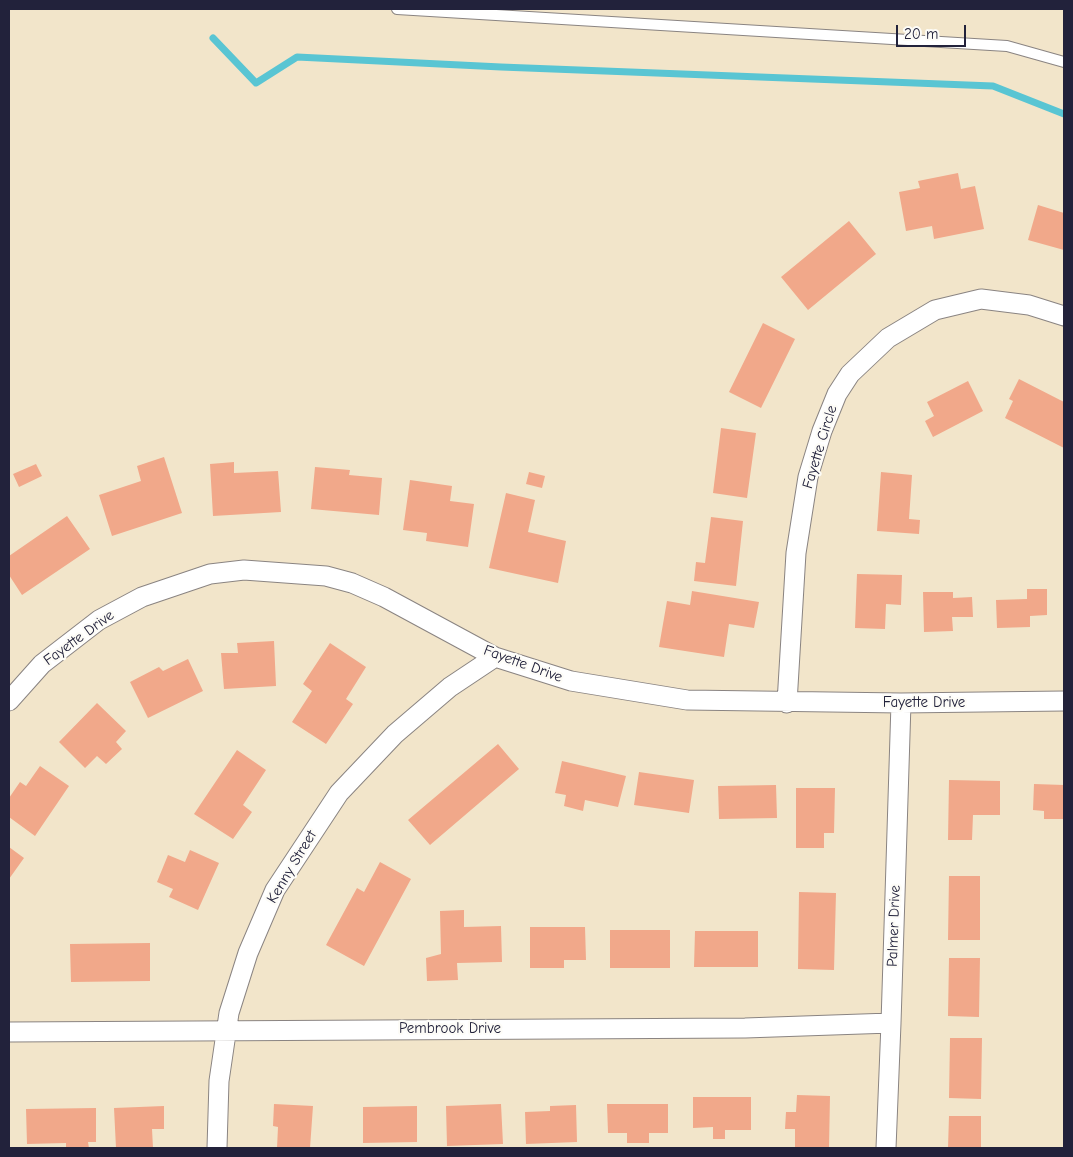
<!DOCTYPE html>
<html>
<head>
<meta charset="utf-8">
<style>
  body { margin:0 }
  #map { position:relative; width:1073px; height:1157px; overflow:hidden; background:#f2e5ca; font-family:"Comic Neue",sans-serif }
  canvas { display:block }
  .frame { position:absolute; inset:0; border:10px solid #22223b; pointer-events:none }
  .scale { position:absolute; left:896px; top:25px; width:70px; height:22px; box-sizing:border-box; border:2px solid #22223b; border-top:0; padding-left:6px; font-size:15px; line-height:18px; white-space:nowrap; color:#22223b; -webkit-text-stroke:4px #fdfcf7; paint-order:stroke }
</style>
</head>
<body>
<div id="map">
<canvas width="1073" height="1157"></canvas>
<div class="frame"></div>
<div class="scale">20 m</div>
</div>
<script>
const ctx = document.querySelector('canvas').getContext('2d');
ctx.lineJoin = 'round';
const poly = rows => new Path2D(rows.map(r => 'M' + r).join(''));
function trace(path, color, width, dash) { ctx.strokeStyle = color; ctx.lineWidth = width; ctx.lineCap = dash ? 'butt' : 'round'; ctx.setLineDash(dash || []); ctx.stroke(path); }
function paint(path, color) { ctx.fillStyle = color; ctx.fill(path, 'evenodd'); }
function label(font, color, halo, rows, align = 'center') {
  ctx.font = font + ' "Comic Neue",sans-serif'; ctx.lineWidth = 4.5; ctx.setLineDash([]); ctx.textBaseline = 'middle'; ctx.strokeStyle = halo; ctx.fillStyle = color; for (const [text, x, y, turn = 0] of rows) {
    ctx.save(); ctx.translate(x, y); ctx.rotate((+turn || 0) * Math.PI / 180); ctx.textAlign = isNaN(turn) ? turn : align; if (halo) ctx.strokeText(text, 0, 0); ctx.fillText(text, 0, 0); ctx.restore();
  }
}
trace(poly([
  [213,38,256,83,297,57,501,67,993,86,1064,114]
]), '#59c5d3', 7);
paint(poly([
  [958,173,961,189,975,186,984,229,934,239,932,226,906,231,899,192,920,188,918,181],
  [1038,205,1064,213,1064,250,1028,240],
  [849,221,876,254,808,310,781,277],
  [763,323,795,339,761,408,729,392],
  [1019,379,1064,402,1064,448,1005,418,1013,401,1009,399],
  [968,381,983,411,933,437,925,421,934,416,927,402],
  [721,428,756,433,747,498,713,493],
  [164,457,182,513,112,536,99,495,141,481,137,466],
  [234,462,234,473,278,471,281,512,213,516,210,464],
  [36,464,42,476,19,487,13,474],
  [315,467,350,470,349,475,382,478,379,515,311,509],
  [529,472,545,476,542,488,526,484],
  [881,472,912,475,909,519,920,520,919,534,877,531],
  [410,480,452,486,450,501,474,504,468,547,426,541,427,533,403,530],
  [506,493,535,500,528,532,566,541,558,583,489,568],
  [67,516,90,549,22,595,9,575,9,556],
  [711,517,743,521,736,586,694,581,696,562,705,563],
  [857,574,902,575,901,605,886,604,885,629,855,628],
  [1027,589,1047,589,1047,615,1030,616,1030,627,997,628,996,600,1027,599],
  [692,591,759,602,754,628,729,624,724,657,659,647,667,601,690,605],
  [923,592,953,592,953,598,972,597,973,617,952,617,953,631,924,632],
  [274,641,276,686,224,689,221,653,238,653,237,643],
  [330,643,366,667,346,699,353,704,326,744,292,722,312,691,303,684],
  [188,659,203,691,148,718,130,682,159,667,163,671],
  [97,703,126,731,116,742,122,749,106,764,97,756,85,768,59,742],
  [498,744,519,769,430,845,408,820],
  [237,750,266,770,243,805,252,812,233,839,194,814],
  [562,761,626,776,618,807,585,800,583,811,564,806,566,795,555,793],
  [40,766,69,786,35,836,9,817,9,798,20,782,26,786],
  [639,772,694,780,689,813,634,805],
  [949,780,1000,781,1000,815,973,815,972,840,948,840],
  [1034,784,1064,785,1064,819,1044,819,1044,811,1033,810],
  [776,785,777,818,719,819,718,786],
  [796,788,835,788,834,833,824,833,824,848,796,848],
  [9,847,24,858,9,879],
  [190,850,219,863,198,910,169,897,173,889,157,882,168,855,185,862],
  [380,862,411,879,364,966,326,945,357,888,364,892],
  [949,876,980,876,980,940,948,940],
  [799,892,836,893,834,970,798,969],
  [464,910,464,927,501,926,502,962,457,963,458,980,427,981,426,958,441,954,440,911],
  [530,927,585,927,586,960,564,960,564,968,530,968],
  [610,930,670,930,670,968,610,968],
  [695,931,758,931,758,967,694,967],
  [150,943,150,981,71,982,70,944],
  [949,958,980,958,979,1017,948,1016],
  [950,1038,982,1038,981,1099,949,1098],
  [797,1095,830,1096,829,1148,795,1148,795,1129,785,1129,786,1112,796,1112],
  [693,1097,751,1097,751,1130,725,1130,725,1139,713,1139,713,1127,693,1128],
  [274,1104,313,1106,310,1148,277,1148,278,1127,273,1126],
  [501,1104,503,1144,447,1146,446,1106],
  [607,1104,668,1104,668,1133,649,1133,649,1143,627,1143,627,1133,608,1133],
  [576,1105,577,1142,526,1144,525,1112,550,1111,550,1106],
  [164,1106,164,1129,152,1129,153,1148,116,1148,114,1108],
  [417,1106,417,1142,363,1143,363,1107],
  [96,1108,96,1142,88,1142,89,1148,66,1148,66,1143,27,1144,26,1109],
  [949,1116,981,1116,981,1148,948,1148]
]), '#f1a88a');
const lane = poly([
  [397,9,1007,46,1064,62]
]);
const street = poly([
  [9,701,42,664,99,620,142,597,210,574,244,570,326,576,352,583,384,597,495,657,571,681,687,700,901,703,1064,701],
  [787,703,796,553,808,477,822,431,837,394,850,374,888,338,935,310,981,299,1029,305,1064,316],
  [9,1032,745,1028,891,1023],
  [217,1148,219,1081,229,1013,248,953,275,890,339,793,395,734,450,687,495,657],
  [886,1148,891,1023,901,703]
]);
trace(lane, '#8a8482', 12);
trace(street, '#8a8482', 21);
trace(lane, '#fff', 10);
trace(street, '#fff', 19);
label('15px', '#22223b', '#fdfcf7', [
  ["Fayette Circle",820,447,-73],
  ["Fayette Drive",79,638,-36],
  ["Fayette Drive",523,664,20],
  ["Fayette Drive",924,703],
  ["Kenny Street",292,867,-59],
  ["Palmer Drive",894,926,-88],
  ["Pembrook Drive",450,1029]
]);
</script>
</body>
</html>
